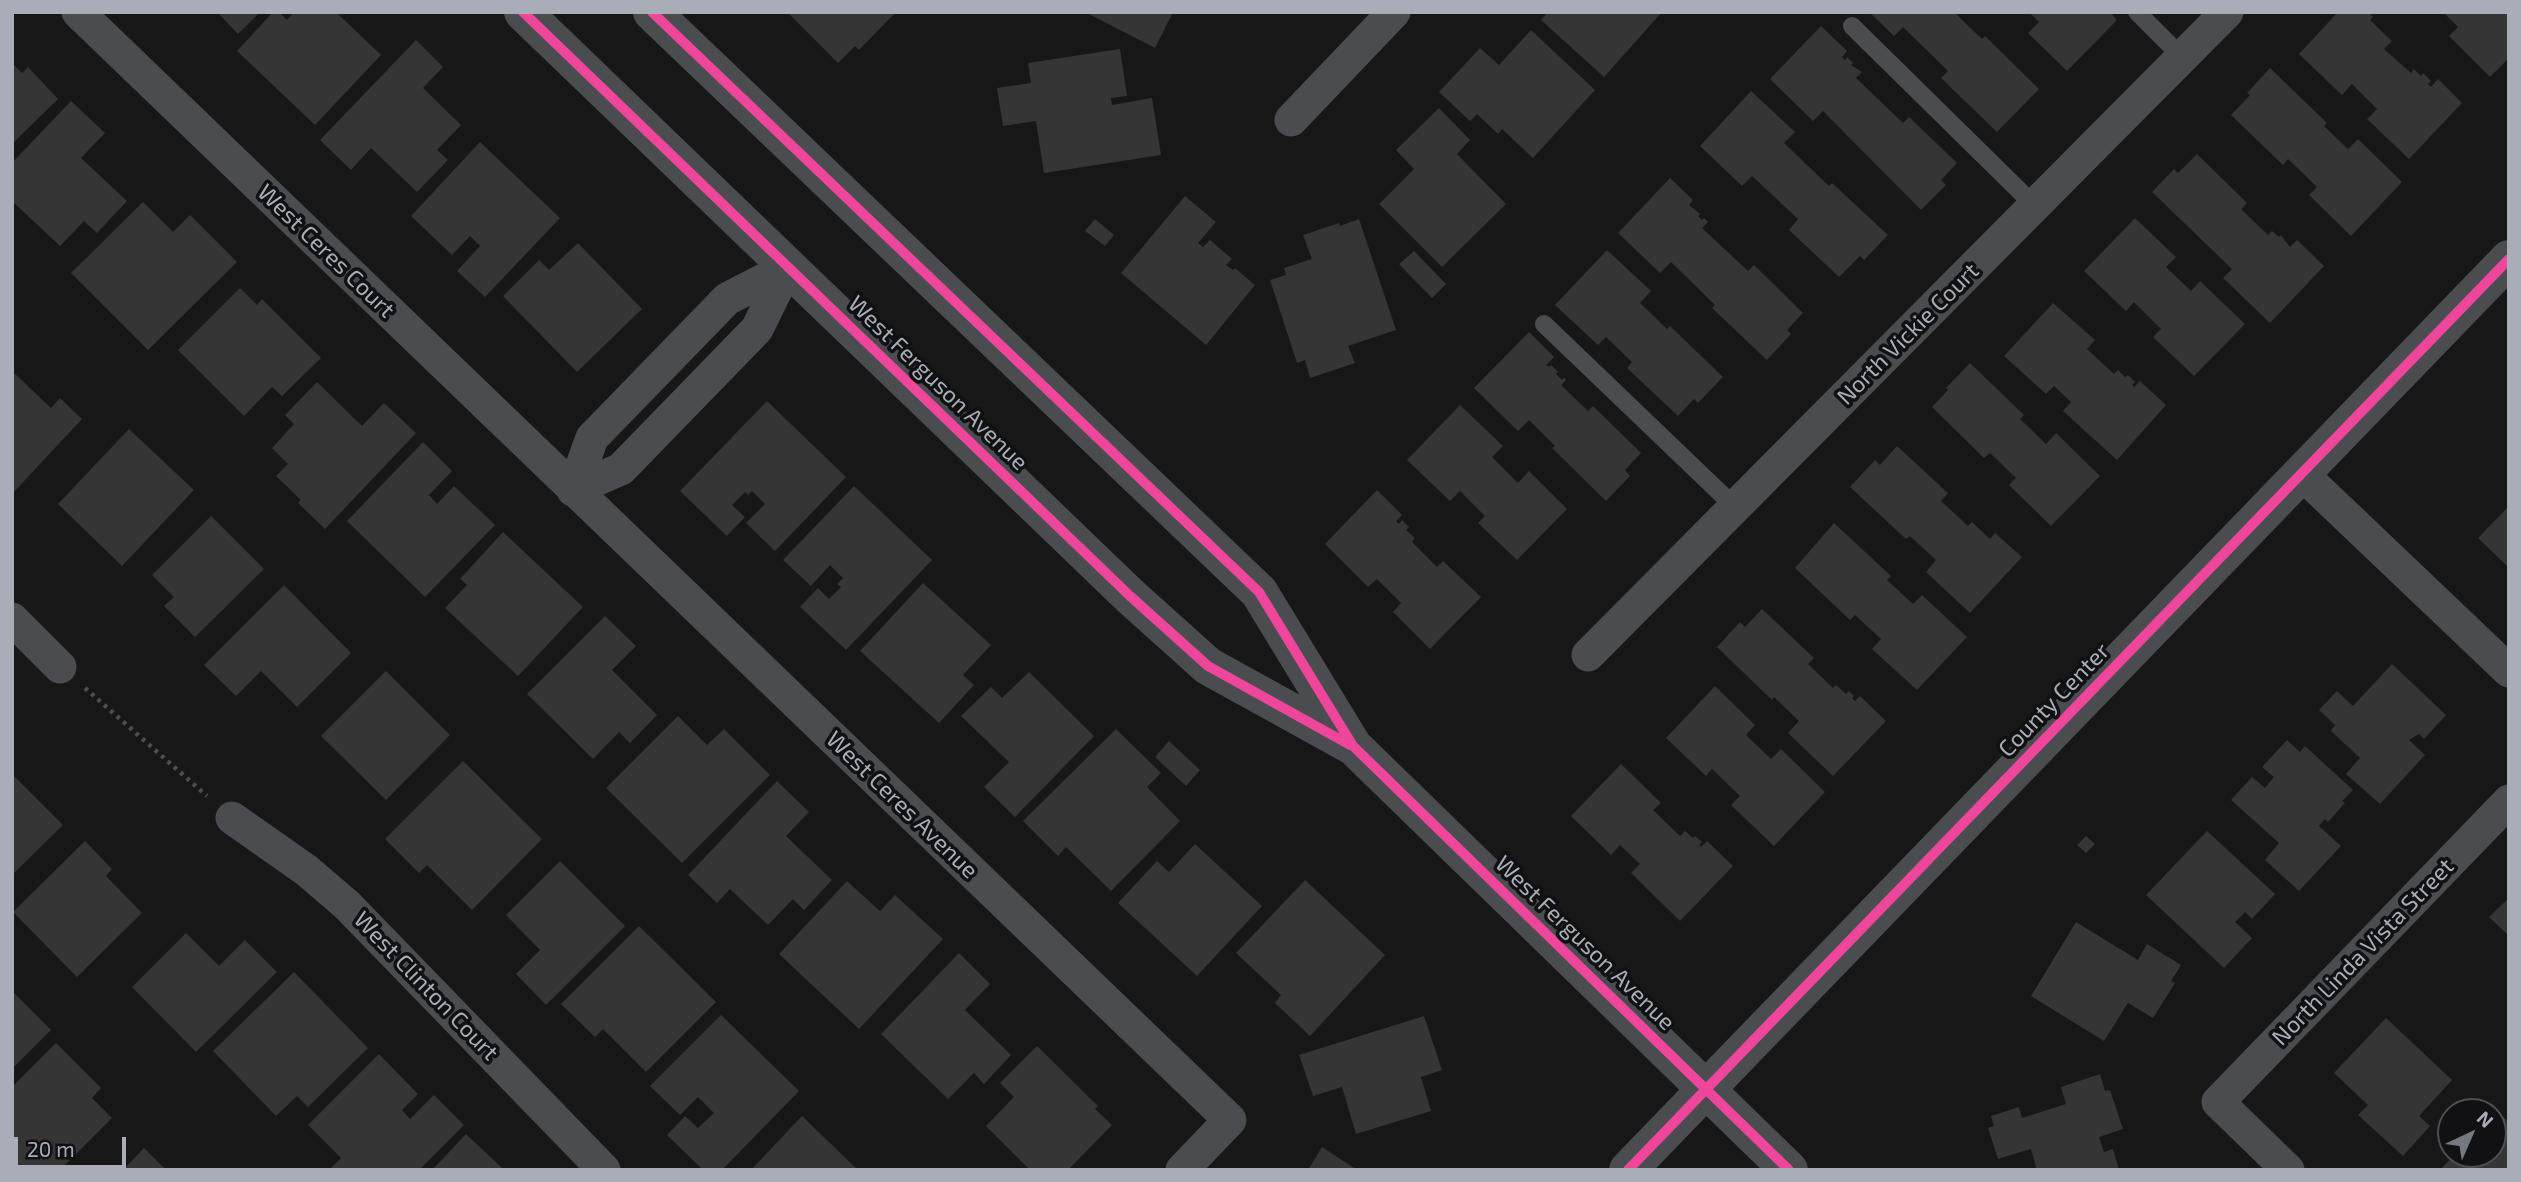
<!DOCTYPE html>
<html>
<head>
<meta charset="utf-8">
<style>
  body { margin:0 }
  #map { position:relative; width:2521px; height:1182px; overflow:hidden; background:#171717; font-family:"Exo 2",sans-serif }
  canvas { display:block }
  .frame { position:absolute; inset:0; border:14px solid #a8adb8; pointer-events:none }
  .north { position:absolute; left:2437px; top:1098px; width:70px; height:70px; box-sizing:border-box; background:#111113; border:2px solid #4d4f55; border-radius:50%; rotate:44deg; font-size:19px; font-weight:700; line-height:28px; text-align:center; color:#a8adb8 }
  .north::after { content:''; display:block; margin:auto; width:24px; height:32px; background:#757880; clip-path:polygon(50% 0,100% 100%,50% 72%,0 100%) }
  .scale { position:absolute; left:14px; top:1137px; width:112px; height:32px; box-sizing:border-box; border:4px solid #a8adb8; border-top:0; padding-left:9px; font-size:21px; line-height:24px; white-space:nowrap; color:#a8adb8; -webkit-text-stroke:5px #111113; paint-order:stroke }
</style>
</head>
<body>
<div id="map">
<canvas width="2521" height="1182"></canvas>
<div class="frame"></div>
<div class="north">N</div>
<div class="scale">20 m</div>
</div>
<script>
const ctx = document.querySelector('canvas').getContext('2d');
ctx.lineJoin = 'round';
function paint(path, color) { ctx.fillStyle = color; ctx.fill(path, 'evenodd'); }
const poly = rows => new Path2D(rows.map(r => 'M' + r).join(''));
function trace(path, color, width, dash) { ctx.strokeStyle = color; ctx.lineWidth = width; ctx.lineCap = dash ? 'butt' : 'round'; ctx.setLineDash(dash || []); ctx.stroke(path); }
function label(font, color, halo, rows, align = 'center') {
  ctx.font = font + ' "Exo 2",sans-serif'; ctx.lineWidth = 7; ctx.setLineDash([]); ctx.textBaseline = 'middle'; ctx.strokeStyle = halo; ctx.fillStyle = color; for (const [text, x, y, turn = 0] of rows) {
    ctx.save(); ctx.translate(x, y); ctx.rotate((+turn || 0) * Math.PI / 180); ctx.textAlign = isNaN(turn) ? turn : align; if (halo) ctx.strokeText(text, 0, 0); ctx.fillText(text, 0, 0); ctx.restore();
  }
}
paint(poly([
  [217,12,260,12,238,34],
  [273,12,279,12,287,20,294,12,336,12,381,55,315,125,237,51],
  [787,12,896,12,859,50,855,46,838,63],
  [1085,12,1173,12,1155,48],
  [1548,12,1662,12,1604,77,1541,20],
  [1869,12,1954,12,1982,39,1985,36,2039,89,1997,132,1941,78,1948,71,1903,27,1894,36],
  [2029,12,2110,12,2117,20,2067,71,2028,33,2039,22],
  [2338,12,2368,12,2373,17,2370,20,2392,41,2384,49,2411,73,2414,69,2421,76,2423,73,2431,81,2428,84,2431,87,2438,79,2462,103,2409,159,2367,119,2377,109,2352,84,2342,95,2299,54],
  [2443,12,2509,12,2509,58,2490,77,2449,36,2458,27],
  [1821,26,1847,51,1842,57,1845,60,1847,57,1853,63,1851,65,1862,72,1856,78,1903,123,1909,117,1957,163,1941,180,1946,185,1921,210,1823,111,1813,121,1770,79],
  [1531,30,1595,90,1533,158,1502,129,1498,134,1477,114,1470,121,1439,92,1480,48,1499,65],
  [416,40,443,67,423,88,461,125,437,150,448,160,417,192,371,148,351,170,320,140],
  [1120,49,1127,96,1111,98,1112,105,1152,98,1161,155,1044,173,1036,121,1003,126,997,88,1031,83,1028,63],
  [12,63,22,73,28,67,58,99,12,144],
  [2270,68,2327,123,2324,126,2348,149,2358,139,2402,182,2351,236,2309,195,2317,187,2288,159,2283,165,2231,115,2250,95,2247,93],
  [1751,91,1795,132,1784,143,1829,186,1832,183,1888,235,1864,260,1860,256,1839,277,1789,230,1798,219,1752,176,1742,186,1700,146],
  [71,101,105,133,81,158,127,201,97,233,84,221,60,246,12,201,12,163],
  [1439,108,1470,140,1457,154,1506,204,1442,267,1379,204,1414,169,1396,150],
  [480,142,560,218,485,297,457,271,480,246,470,236,452,255,411,216],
  [2197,154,2247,203,2241,209,2268,235,2272,231,2279,237,2281,235,2290,247,2297,240,2324,266,2270,323,2223,278,2232,269,2152,192,2174,169,2178,173],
  [1670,178,1693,200,1689,205,1700,214,1698,216,1702,220,1704,218,1708,222,1702,228,1748,271,1754,265,1803,313,1787,330,1791,334,1767,360,1712,308,1715,305,1671,262,1660,273,1618,233],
  [1185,196,1216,222,1198,243,1203,247,1210,240,1232,259,1226,265,1233,270,1235,268,1255,285,1206,345,1121,273],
  [143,202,173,232,190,215,237,262,148,350,71,273],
  [2135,218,2176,257,2166,267,2191,291,2200,281,2245,324,2194,376,2153,337,2161,329,2134,302,2126,311,2084,271],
  [1095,219,1114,235,1105,246,1085,231],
  [1359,219,1396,330,1348,346,1355,363,1310,378,1305,360,1297,363,1270,280,1286,275,1284,268,1312,259,1303,235,1339,223,1340,226],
  [578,243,642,309,577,372,503,296,539,260,549,270],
  [1607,250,1651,291,1640,303,1667,329,1670,326,1723,377,1698,403,1694,399,1678,416,1627,368,1632,362,1606,337,1598,345,1555,305],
  [1414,251,1446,284,1432,298,1399,264],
  [240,288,257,305,262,299,321,358,282,396,272,387,244,416,178,350],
  [2053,303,2095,340,2087,349,2114,374,2118,370,2125,377,2128,375,2135,382,2132,385,2134,387,2140,381,2166,405,2117,460,2063,411,2071,402,2054,386,2046,394,2004,356],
  [1529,332,1554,357,1546,365,1549,367,1551,365,1558,372,1556,374,1562,380,1564,377,1566,380,1561,385,1588,411,1593,406,1641,453,1625,470,1630,476,1606,501,1552,448,1555,446,1529,420,1518,431,1474,388],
  [1970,363,2024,415,2020,419,2046,444,2056,433,2100,476,2051,526,2009,485,2016,478,1990,453,1984,458,1932,407,1948,390,1946,388],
  [12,371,51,408,60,398,82,419,12,494],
  [317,382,362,426,384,403,416,433,325,529,298,503,301,500,276,476,288,464,272,448,294,424,285,415],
  [767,401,846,477,775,551,746,523,765,504,752,491,748,495,745,492,732,505,745,517,727,536,680,491],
  [1460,405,1503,446,1492,457,1518,483,1529,471,1567,509,1517,560,1478,523,1485,516,1460,491,1450,501,1407,460],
  [129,429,194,490,122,566,58,504],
  [423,442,452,471,429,495,437,504,454,486,495,525,425,597,347,521],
  [1897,446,1948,493,1941,501,1968,526,1972,522,1990,539,1995,533,2022,557,1970,613,1926,572,1936,560,1910,536,1906,539,1850,487,1875,460,1880,465],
  [854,486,932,560,846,650,800,607,818,588,829,599,841,587,837,584,843,578,830,565,811,586,783,560],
  [1377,490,1402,515,1396,521,1399,524,1402,520,1409,527,1406,530,1415,538,1412,542,1437,567,1443,561,1481,597,1430,649,1393,612,1401,603,1377,579,1368,587,1325,544],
  [2509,506,2509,568,2478,538],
  [211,516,264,569,195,637,164,606,174,597,152,575],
  [1834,523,1891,576,1887,580,1913,604,1922,595,1967,637,1917,690,1872,649,1881,639,1855,615,1850,620,1795,568],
  [503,532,583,607,518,676,445,608,467,585,460,579],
  [923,583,991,645,963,675,974,685,939,723,860,651],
  [284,585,351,653,297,707,261,671,236,696,204,665],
  [1762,609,1814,658,1808,664,1833,688,1836,685,1846,694,1849,691,1854,696,1852,698,1855,701,1860,696,1886,721,1833,776,1788,733,1799,721,1774,697,1772,700,1717,647,1740,622,1745,627],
  [605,616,636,646,612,670,657,715,630,743,619,732,593,759,527,694],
  [2392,664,2446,715,2424,739,2419,734,2409,740,2425,755,2380,804,2346,774,2360,758,2331,731,2335,725,2319,710,2337,691,2353,706],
  [386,671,450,735,386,800,321,736],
  [1029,672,1094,736,1015,817,984,787,1009,762,961,716,991,687,1002,698],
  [1715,686,1755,725,1746,735,1771,759,1781,749,1825,792,1774,846,1731,805,1740,796,1712,769,1706,776,1666,738],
  [678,716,707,745,724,729,770,775,682,863,606,788],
  [1116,729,1161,773,1147,787,1180,821,1111,891,1066,847,1058,856,1023,821],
  [2287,740,2300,752,2305,746,2353,790,2342,801,2345,803,2328,822,2325,819,2319,826,2341,846,2299,891,2265,860,2279,843,2231,800,2252,777,2265,788,2274,777,2262,767],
  [1169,741,1200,770,1186,786,1155,757],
  [463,761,542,839,472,910,427,865,419,873,385,839],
  [1621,764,1661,803,1653,810,1680,836,1685,831,1693,838,1695,836,1702,842,1699,845,1701,847,1707,841,1733,866,1680,921,1631,873,1640,864,1620,845,1611,855,1571,816],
  [12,774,63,825,12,875],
  [777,781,809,812,786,836,832,880,804,910,793,899,768,925,730,889,717,903,688,875],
  [2207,831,2275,894,2252,919,2245,912,2235,922,2252,938,2224,968,2146,895],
  [2086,836,2095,844,2086,853,2077,845],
  [85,841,112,869,106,876,142,913,77,977,13,912],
  [1195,844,1262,906,1197,976,1118,903,1157,861,1169,872],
  [560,861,625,926,546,1005,516,974,540,950,506,915],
  [1305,880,1385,955,1310,1036,1275,1003,1281,995,1236,953],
  [847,881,880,911,895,895,943,939,859,1029,779,954],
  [2509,898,2509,936,2489,917],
  [2076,922,2138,960,2147,944,2181,965,2171,981,2175,983,2153,1018,2128,1003,2104,1041,2031,996],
  [639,926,716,1002,646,1072,603,1029,595,1037,561,1004],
  [186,933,219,966,245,940,277,972,196,1052,132,987],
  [959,953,990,984,965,1010,1011,1055,984,1084,974,1073,948,1099,881,1034],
  [294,972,368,1048,308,1107,297,1096,276,1116,213,1051],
  [12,991,51,1030,12,1069],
  [721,1015,799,1091,722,1170,703,1170,667,1135,685,1116,698,1128,714,1113,698,1097,680,1115,650,1086],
  [1424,1016,1442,1070,1421,1077,1431,1111,1356,1134,1342,1087,1313,1096,1299,1055],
  [2386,1018,2452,1080,2419,1116,2430,1126,2403,1156,2358,1115,2368,1105,2334,1073],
  [56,1043,101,1088,92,1098,112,1118,60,1170,17,1170,12,1165,12,1087],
  [1037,1046,1098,1106,1095,1109,1112,1125,1068,1170,1030,1170,986,1126,1014,1097,1000,1083],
  [379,1054,418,1094,402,1110,410,1119,434,1095,464,1125,419,1170,329,1170,341,1158,308,1125],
  [2100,1074,2105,1091,2110,1090,2123,1129,2099,1137,2104,1152,2113,1149,2119,1170,2037,1170,2031,1149,1998,1159,1988,1128,1994,1126,1991,1116,2019,1107,2022,1118,2066,1104,2061,1087],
  [2495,1110,2509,1122,2509,1170,2440,1170,2455,1154,2493,1154,2493,1112],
  [802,1116,858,1170,751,1170],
  [466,1134,502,1168,500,1170,432,1170],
  [1322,1147,1357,1170,1308,1170],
  [144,1148,166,1170,123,1170]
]), '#353536');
trace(poly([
  [85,688,207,796]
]), '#4d4e52', 4.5, [3.5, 5]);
trace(poly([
  [2137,12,2182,57],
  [1852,26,2035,206],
  [1544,324,1736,508]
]), '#4b4c50', 18);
trace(poly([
  [78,12,1230,1120,1182,1170],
  [1291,120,1394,12],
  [2302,474,2509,671],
  [573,490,592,438,727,299,787,268],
  [573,490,621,469,757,329,787,268],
  [12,619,60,667],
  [1588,655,2227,12],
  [232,818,306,870,347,905,604,1170],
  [2288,1170,2218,1102,2509,801]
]), '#4b4c50', 33);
trace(poly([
  [523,12,1130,596,1208,666,1351,745],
  [652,12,1259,592,1353,746,1789,1170],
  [1628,1170,2509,259]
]), '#4b4c50', 38);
trace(poly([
  [523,12,1130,596,1208,666,1350,745],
  [652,12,1259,592,1353,746,1789,1170],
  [1628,1170,2509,259]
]), '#ed469a', 10);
label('23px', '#a8adb8', '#111113', [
  ["West Ceres Court",326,251,44],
  ["North Vickie Court",1908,334,-45],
  ["West Ferguson Avenue",938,383,44],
  ["County Center",2054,700,-46],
  ["West Ceres Avenue",902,805,44],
  ["West Ferguson Avenue",1585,943,44],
  ["North Linda Vista Street",2363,952,-46],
  ["West Clinton Court",426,986,46]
]);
</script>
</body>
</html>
